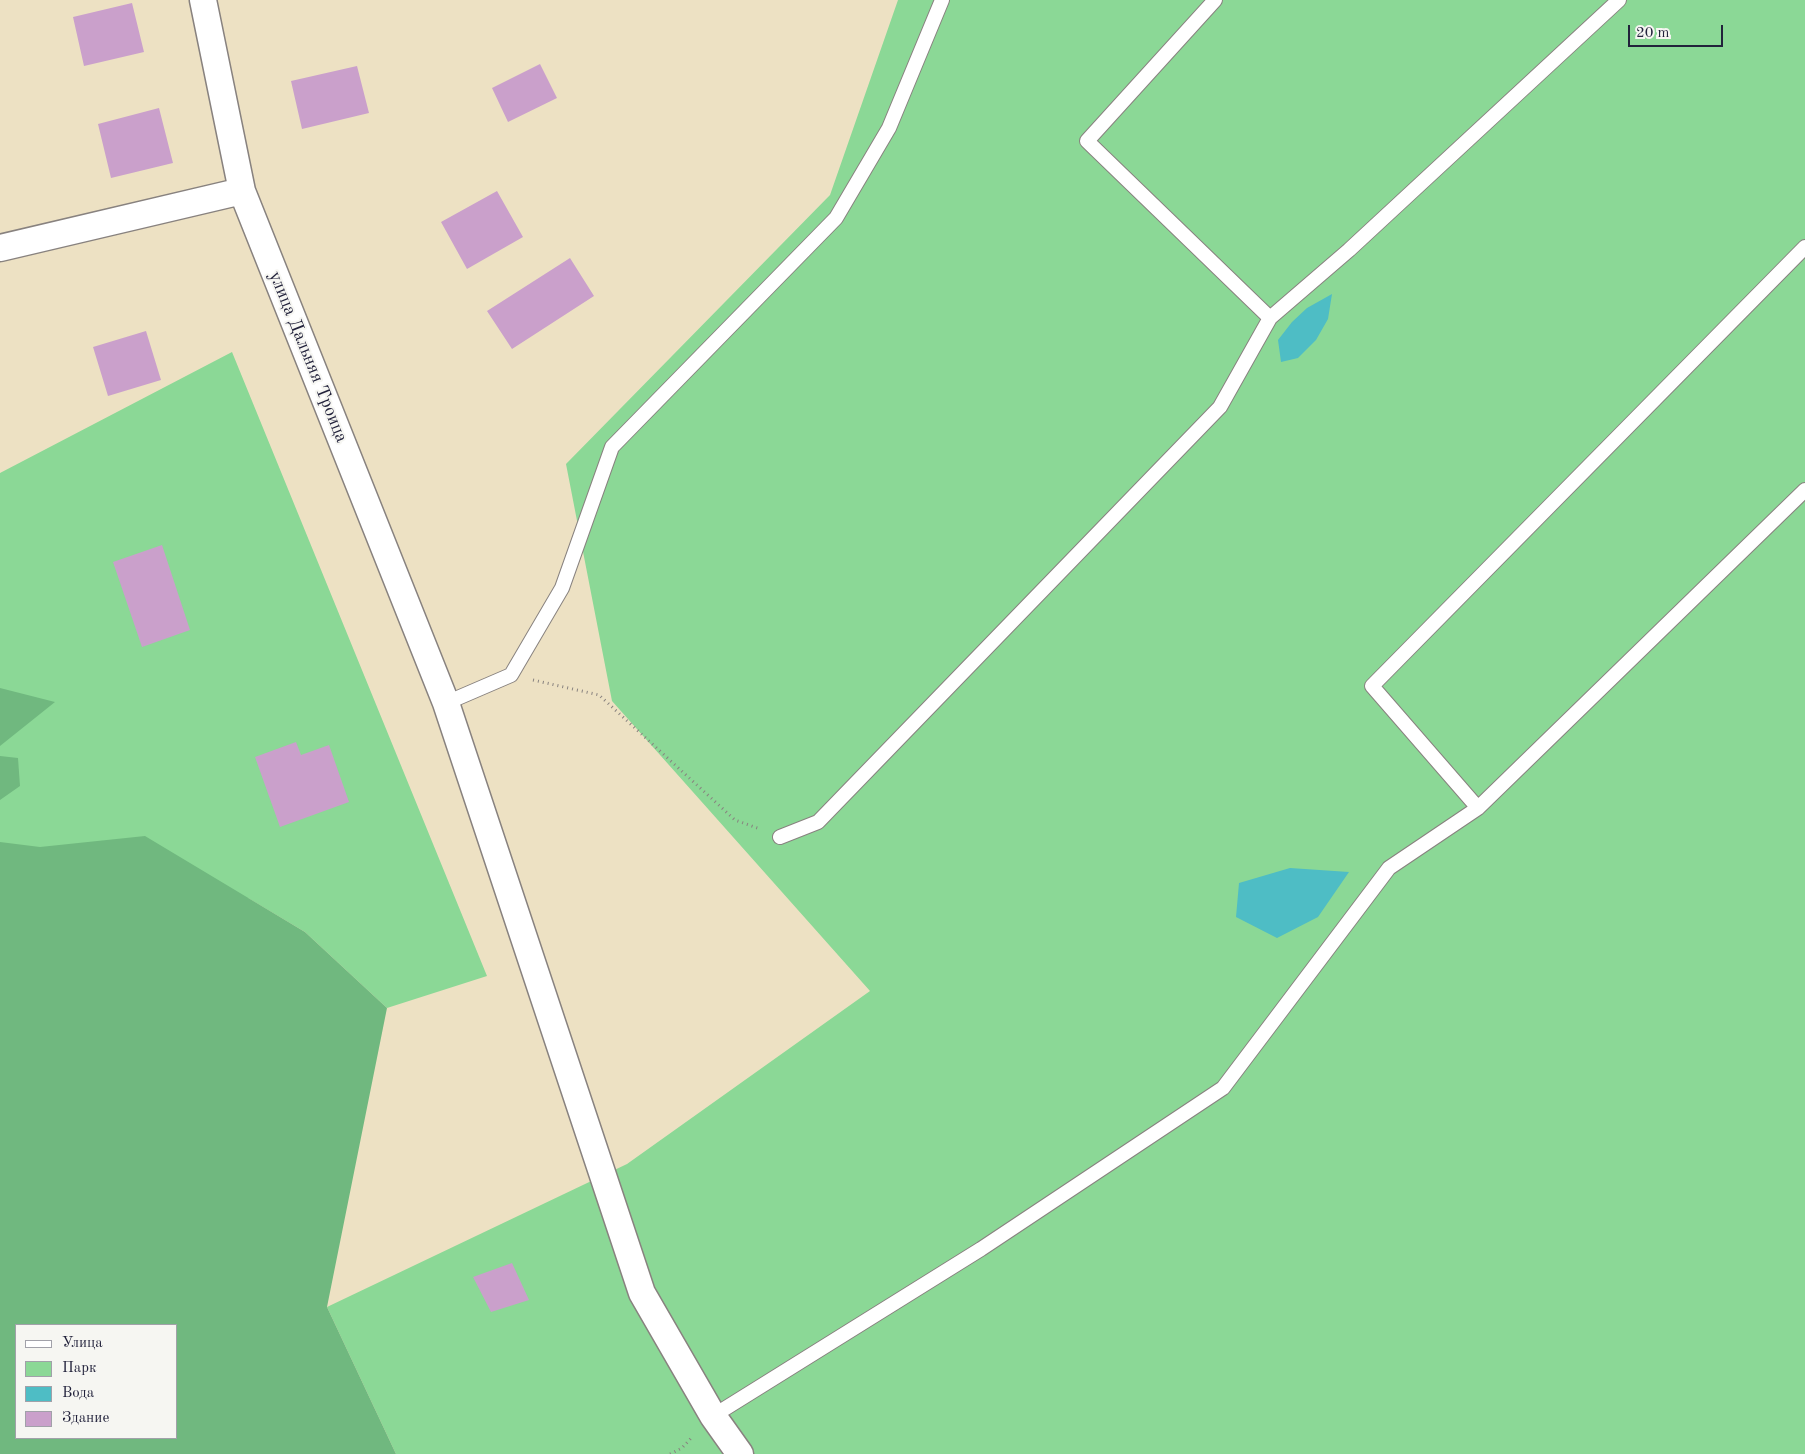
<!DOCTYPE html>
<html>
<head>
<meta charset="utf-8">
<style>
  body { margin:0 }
  #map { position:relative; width:1805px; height:1454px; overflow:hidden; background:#ede1c3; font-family:"Old Standard TT",serif }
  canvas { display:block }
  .legend { position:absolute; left:15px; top:1324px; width:162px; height:115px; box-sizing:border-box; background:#f6f6f2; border:1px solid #a1a1a9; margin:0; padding:6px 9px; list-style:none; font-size:15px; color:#22223b }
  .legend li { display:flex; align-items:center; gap:10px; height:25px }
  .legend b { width:25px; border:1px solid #a1a1a9 }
  .scale { position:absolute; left:1628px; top:25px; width:95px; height:22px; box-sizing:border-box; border:2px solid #22223b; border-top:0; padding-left:6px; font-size:15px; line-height:18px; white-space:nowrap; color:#22223b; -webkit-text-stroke:4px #f6f6f2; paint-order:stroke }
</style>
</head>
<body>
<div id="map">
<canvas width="1805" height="1454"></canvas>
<ul class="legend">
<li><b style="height:6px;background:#fff"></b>Улица</li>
<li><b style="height:14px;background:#8bd896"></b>Парк</li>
<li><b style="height:14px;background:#4ebdc5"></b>Вода</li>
<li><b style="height:14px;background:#caa0cb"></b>Здание</li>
</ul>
<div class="scale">20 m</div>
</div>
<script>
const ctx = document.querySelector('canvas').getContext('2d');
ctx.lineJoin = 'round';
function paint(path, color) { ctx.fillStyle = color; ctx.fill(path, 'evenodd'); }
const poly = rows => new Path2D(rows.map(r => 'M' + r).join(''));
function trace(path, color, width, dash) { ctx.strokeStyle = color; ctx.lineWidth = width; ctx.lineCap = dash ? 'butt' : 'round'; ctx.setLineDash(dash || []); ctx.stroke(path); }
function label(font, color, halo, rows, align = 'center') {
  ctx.font = font + ' "Old Standard TT",serif'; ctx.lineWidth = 4; ctx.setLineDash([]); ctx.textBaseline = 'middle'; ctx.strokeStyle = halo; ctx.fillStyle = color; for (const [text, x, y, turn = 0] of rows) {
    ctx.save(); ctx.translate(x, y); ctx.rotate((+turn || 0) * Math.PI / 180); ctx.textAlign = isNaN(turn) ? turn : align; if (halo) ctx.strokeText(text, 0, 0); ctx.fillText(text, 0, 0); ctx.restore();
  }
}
paint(poly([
  [898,0,1805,0,1805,1454,396,1454,327,1307,627,1164,870,991,612,701,566,464,830,195],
  [232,352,487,976,387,1008,305,932,248,898,0,921,0,473]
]), '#8bd896');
paint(poly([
  [0,688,55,702,0,746],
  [0,756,18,758,20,786,0,800],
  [145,836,305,932,387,1008,327,1307,396,1454,0,1454,0,842,40,847],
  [16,1325,176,1325,176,1438,16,1438]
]), '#70b87f');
paint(poly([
  [1332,294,1328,319,1316,340,1298,358,1281,362,1278,340,1292,322,1307,308],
  [1290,868,1349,872,1318,917,1277,938,1236,917,1239,883]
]), '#4ebdc5');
paint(poly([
  [132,3,144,52,84,66,73,17],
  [540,64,557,98,508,122,492,88],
  [357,66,369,113,302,129,291,81],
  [159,108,173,163,111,178,98,124],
  [497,191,523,237,467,269,441,222],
  [570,258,594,296,512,349,487,311],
  [146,331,161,380,108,396,93,347],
  [162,545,190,630,142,647,113,562],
  [296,742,301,755,329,745,349,802,280,827,255,757],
  [512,1263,529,1300,491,1312,473,1277]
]), '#caa0cb');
const lane = poly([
  [1270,318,1349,250,1619,0],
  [446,703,511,675,562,588,612,447,836,218,889,128,942,0],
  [1478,808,1372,686,1805,247],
  [780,837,818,822,1220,407,1270,318,1087,141,1215,0],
  [713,1416,981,1249,1223,1088,1389,868,1478,808,1805,490]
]);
const street = poly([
  [203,0,242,191,446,703,642,1293,713,1416,740,1454],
  [0,248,242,191]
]);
trace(lane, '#88827f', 16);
trace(street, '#88827f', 29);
trace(poly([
  [533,680,599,695,735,820,760,829],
  [670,1454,682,1448,693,1436]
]), '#88827f', 3, [1, 4]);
trace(lane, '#fff', 14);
trace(street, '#fff', 26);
label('18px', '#22223b', '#f6f6f2', [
  ["улица Дальняя Троица",308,357,68]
]);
</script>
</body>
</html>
